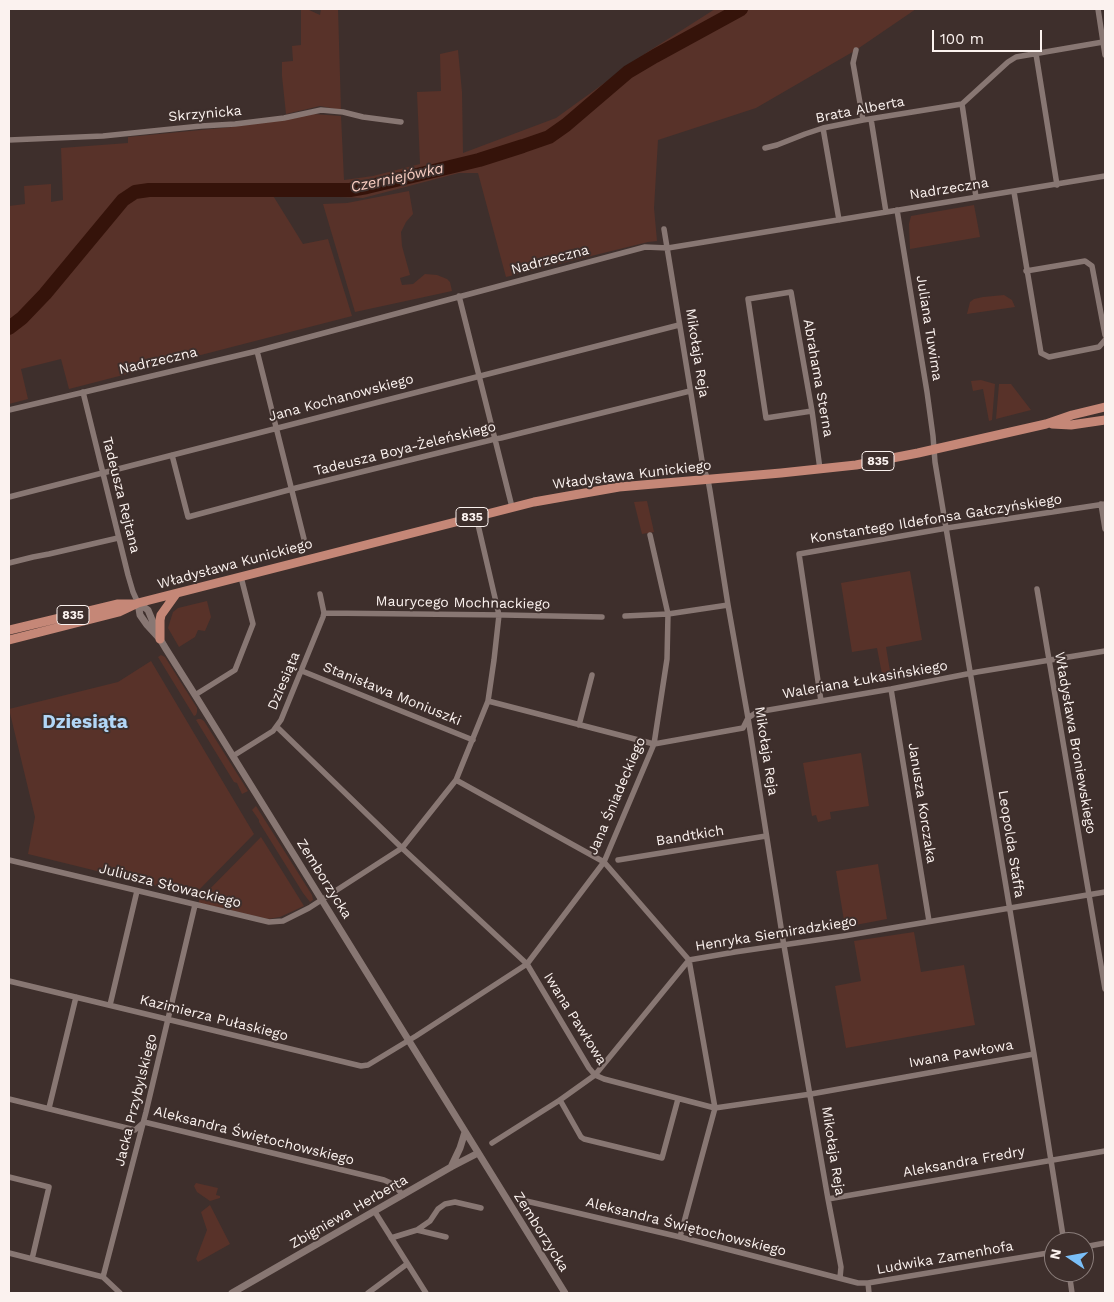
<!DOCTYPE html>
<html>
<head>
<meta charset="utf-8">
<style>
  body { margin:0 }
  #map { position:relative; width:1114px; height:1302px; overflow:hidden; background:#3e2f2c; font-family:"Work Sans",sans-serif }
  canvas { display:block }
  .frame { position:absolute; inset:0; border:10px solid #fbf2ef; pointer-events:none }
  .north { position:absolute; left:1044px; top:1232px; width:50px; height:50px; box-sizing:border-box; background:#3e2f2c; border:1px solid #8a7d7a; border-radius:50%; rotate:282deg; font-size:14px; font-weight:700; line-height:20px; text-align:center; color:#fbf2ef }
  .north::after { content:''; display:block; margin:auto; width:18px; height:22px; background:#7abff8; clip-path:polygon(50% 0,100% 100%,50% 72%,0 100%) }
  .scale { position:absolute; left:932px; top:30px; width:110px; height:22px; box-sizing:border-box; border:2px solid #fbf2ef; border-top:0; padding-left:6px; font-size:15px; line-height:18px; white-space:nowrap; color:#fbf2ef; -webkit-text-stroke:4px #3e2f2c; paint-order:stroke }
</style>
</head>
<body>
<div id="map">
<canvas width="1114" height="1302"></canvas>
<div class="frame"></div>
<div class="north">N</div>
<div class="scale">100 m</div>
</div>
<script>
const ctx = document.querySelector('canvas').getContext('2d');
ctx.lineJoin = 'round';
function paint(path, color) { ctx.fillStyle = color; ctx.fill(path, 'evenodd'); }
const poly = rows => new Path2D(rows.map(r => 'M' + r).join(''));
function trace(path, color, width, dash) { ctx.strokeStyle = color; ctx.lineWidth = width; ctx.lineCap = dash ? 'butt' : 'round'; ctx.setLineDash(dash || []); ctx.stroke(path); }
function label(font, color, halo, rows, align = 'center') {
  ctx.font = font + ' "Work Sans",sans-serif'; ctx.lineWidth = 4; ctx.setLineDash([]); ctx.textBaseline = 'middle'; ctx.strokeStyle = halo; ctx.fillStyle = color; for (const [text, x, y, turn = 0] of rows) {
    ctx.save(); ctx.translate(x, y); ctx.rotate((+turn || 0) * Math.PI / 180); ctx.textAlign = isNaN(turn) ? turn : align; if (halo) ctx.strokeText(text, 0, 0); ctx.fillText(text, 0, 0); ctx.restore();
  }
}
paint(poly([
  [301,9,309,9,309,10,320,15,321,9,338,9,341,110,320,106,286,114,282,76,282,62,293,61,292,46,301,45],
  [715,9,916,9,856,50,756,108,658,140,654,208,657,241,648,242,506,277,478,173,459,173,363,198,272,194,303,244,328,239,352,316,69,389,61,359,21,369,28,399,9,404,9,206,25,204,24,186,51,184,51,202,63,200,61,148,128,143,128,137,232,127,313,114,341,116,344,180,373,176,420,164,417,92,441,91,440,54,458,50,462,92,463,153,556,118,646,53],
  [409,191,413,214,406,222,401,232,402,246,410,275,400,278,402,285,413,284,425,274,437,275,447,279,450,282,452,291,355,312,323,204,347,203],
  [974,205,980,237,910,249,909,224,911,216],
  [1004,295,1012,300,1015,307,967,314,970,302,974,299,983,297],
  [981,380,995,384,992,420,989,421,983,389,973,391,971,381],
  [999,384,1011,384,1031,410,996,419],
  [647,501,654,532,642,534,634,502],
  [910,571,922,640,886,647,891,677,883,679,877,648,852,652,841,583],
  [207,601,211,617,205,631,198,630,195,637,179,647,168,628,173,612,178,608],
  [161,655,165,657,197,708,197,712,196,715,194,716,158,657],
  [151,661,254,834,194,895,28,854,35,817,9,709,118,682],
  [198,719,201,719,204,721,248,791,242,794,237,783,234,782,196,720],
  [861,753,869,806,830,812,831,819,818,822,816,815,812,816,803,763],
  [256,806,312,895,313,900,310,902,303,893,259,822,259,820,252,810],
  [261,837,304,906,280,917,268,919,199,903,199,900],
  [878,864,887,919,845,927,836,871],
  [914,932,921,972,964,965,975,1025,846,1048,835,986,861,981,854,941],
  [196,1183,218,1188,216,1195,220,1196,220,1198,210,1201,197,1192,194,1186],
  [210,1205,230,1244,198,1262,196,1259,207,1230,201,1212]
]), '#583229');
trace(poly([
  [9,328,22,318,45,294,123,200,135,192,149,190,350,190,367,187,479,160,523,146,549,137,566,125,628,72,655,56,741,9]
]), '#35130a', 14);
trace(poly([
  [1098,9,1105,55],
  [856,50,853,63,863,120],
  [1036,54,1057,185],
  [871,119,886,212],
  [823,128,839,220],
  [9,140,103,136,201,126,235,124,284,118,321,110,343,112,363,117,401,122],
  [765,148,777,145,805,134,823,128,863,120,962,104],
  [1014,192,1041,353,1049,357,1099,347,1105,340],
  [976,197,962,104,1008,62,1016,57,1103,42],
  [897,210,927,392,933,436,935,462,1034,1054,1064,1242],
  [664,229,703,467,708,480,710,491,728,605,748,718,783,940,828,1199,841,1267,840,1278],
  [1026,271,1085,261,1092,266,1105,335],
  [459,296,512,507],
  [257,351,304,539],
  [83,392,128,575,133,592,138,603],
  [9,410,257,351,645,247,668,248,1105,176],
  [812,411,766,418,748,299,791,292,812,411,820,469],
  [172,455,188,517,296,488,495,439,501,438,690,391],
  [9,497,679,325],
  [1101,504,1105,529],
  [9,563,33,557,49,554,118,538],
  [1037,589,1105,989],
  [324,613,504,615,602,617],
  [625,616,668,614,728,605],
  [302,671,473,740],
  [891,689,929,921],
  [195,695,235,670,253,624,241,577],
  [488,701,654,744,743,728,748,718,757,712,891,689,977,672,1105,651],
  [821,701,799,554,947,528,1105,504],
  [579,725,592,675],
  [277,727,402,848,527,964,589,1068,595,1075,604,1079,715,1108,811,1094,1034,1054],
  [233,756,273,731,281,720,323,617,324,613,320,594],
  [456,780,604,862,689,960,715,1108,680,1237],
  [9,860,269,922,283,921,309,908,402,848,456,780,488,701,494,660,499,615,476,516],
  [618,860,766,836],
  [9,981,361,1066,368,1065,416,1036,527,964,604,862,654,744,667,659,668,614,650,535],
  [110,1005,137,891],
  [9,1099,135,1130,144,1122,384,1180,393,1184,403,1195],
  [560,1100,581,1137,584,1139,662,1158,678,1099],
  [49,1108,76,997],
  [492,1143,560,1100,595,1075,689,960,735,952,844,936,1105,892],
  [9,1177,49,1187,32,1259],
  [828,1199,1105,1151],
  [526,1201,680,1237,858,1283,868,1283,1054,1252],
  [375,1212,426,1293],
  [417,1230,446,1237],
  [391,1238,417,1230,430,1221,438,1209,445,1204,455,1202,481,1208],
  [1084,1247,1105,1243],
  [9,1253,103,1277,120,1293],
  [1069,1272,1072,1293],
  [103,1277,146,1112,195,905],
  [868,1283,869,1293],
  [368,1293,407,1264]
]), '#887773', 5.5);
trace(poly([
  [138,603,148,610,160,639,166,649,195,695,565,1293],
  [138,603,140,615,147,625,158,637],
  [451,1167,460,1148,465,1132],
  [232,1293,451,1167,478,1153]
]), '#887773', 7);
trace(poly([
  [1052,424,1071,425,1105,420],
  [9,630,117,604,133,604],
  [160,639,160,620,161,615,176,594],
  [9,640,119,612,138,603,534,502,619,487,781,473,856,465,918,453,1046,424,1072,415,1105,407]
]), '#c58777', 9);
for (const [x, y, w] of [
  [878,461,32],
  [472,517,32],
  [73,615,32]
]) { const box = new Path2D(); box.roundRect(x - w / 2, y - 9.5, w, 19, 4); ctx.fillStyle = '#3e2f2c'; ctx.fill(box); trace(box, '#fbf2ef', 1); }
label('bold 12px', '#fbf2ef', null, [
  ["835",878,461],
  ["835",472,517],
  ["835",73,615]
]);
label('14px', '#fbf2ef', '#3e2f2c', [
  ["Brata Alberta",860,110,-11],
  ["Skrzynicka",205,114,-5],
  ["Nadrzeczna",949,189,-9],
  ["Nadrzeczna",550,260,-15],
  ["Juliana Tuwima",929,328,81],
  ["Mikołaja Reja",697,353,81],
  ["Nadrzeczna",158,361,-13],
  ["Abrahama Sterna",818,378,80],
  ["Jana Kochanowskiego",341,398,-15],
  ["Tadeusza Boya-Żeleńskiego",405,449,-14],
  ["Władysława Kunickiego",632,475,-7],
  ["Tadeusza Rejtana",121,495,76],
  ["Konstantego Ildefonsa Gałczyńskiego",936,519,-9],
  ["Władysława Kunickiego",235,564,-15],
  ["Maurycego Mochnackiego",463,603,1],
  ["Waleriana Łukasińskiego",865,680,-10],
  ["Dziesiąta",284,681,-67],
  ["Stanisława Moniuszki",392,694,22],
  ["Władysława Broniewskiego",1075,743,80],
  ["Mikołaja Reja",766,751,81],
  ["Jana Śniadeckiego",617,796,-67],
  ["Janusza Korczaka",922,803,81],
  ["Bandtkich",690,836,-9],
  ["Leopolda Staffa",1011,844,81],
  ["Zemborzycka",324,879,58],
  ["Juliusza Słowackiego",170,886,14],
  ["Henryka Siemiradzkiego",776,934,-9],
  ["Kazimierza Pułaskiego",214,1018,14],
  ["Iwana Pawłowa",575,1019,58],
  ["Iwana Pawłowa",961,1054,-10],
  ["Jacka Przybylskiego",136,1100,-76],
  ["Aleksandra Świętochowskiego",254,1136,14],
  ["Mikołaja Reja",833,1151,81],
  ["Aleksandra Fredry",964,1162,-10],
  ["Zbigniewa Herberta",349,1212,-30],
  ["Aleksandra Świętochowskiego",686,1227,14],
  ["Zemborzycka",541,1232,58],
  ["Ludwika Zamenhofa",945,1258,-10]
]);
label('italic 15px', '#f8cdc1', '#3e2f2c', [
  ["Czerniejówka",397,178,-12]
]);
label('bold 19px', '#b1d6f6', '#3e2f2c', [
  ["Dziesiąta",85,722]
]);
</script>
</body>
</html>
